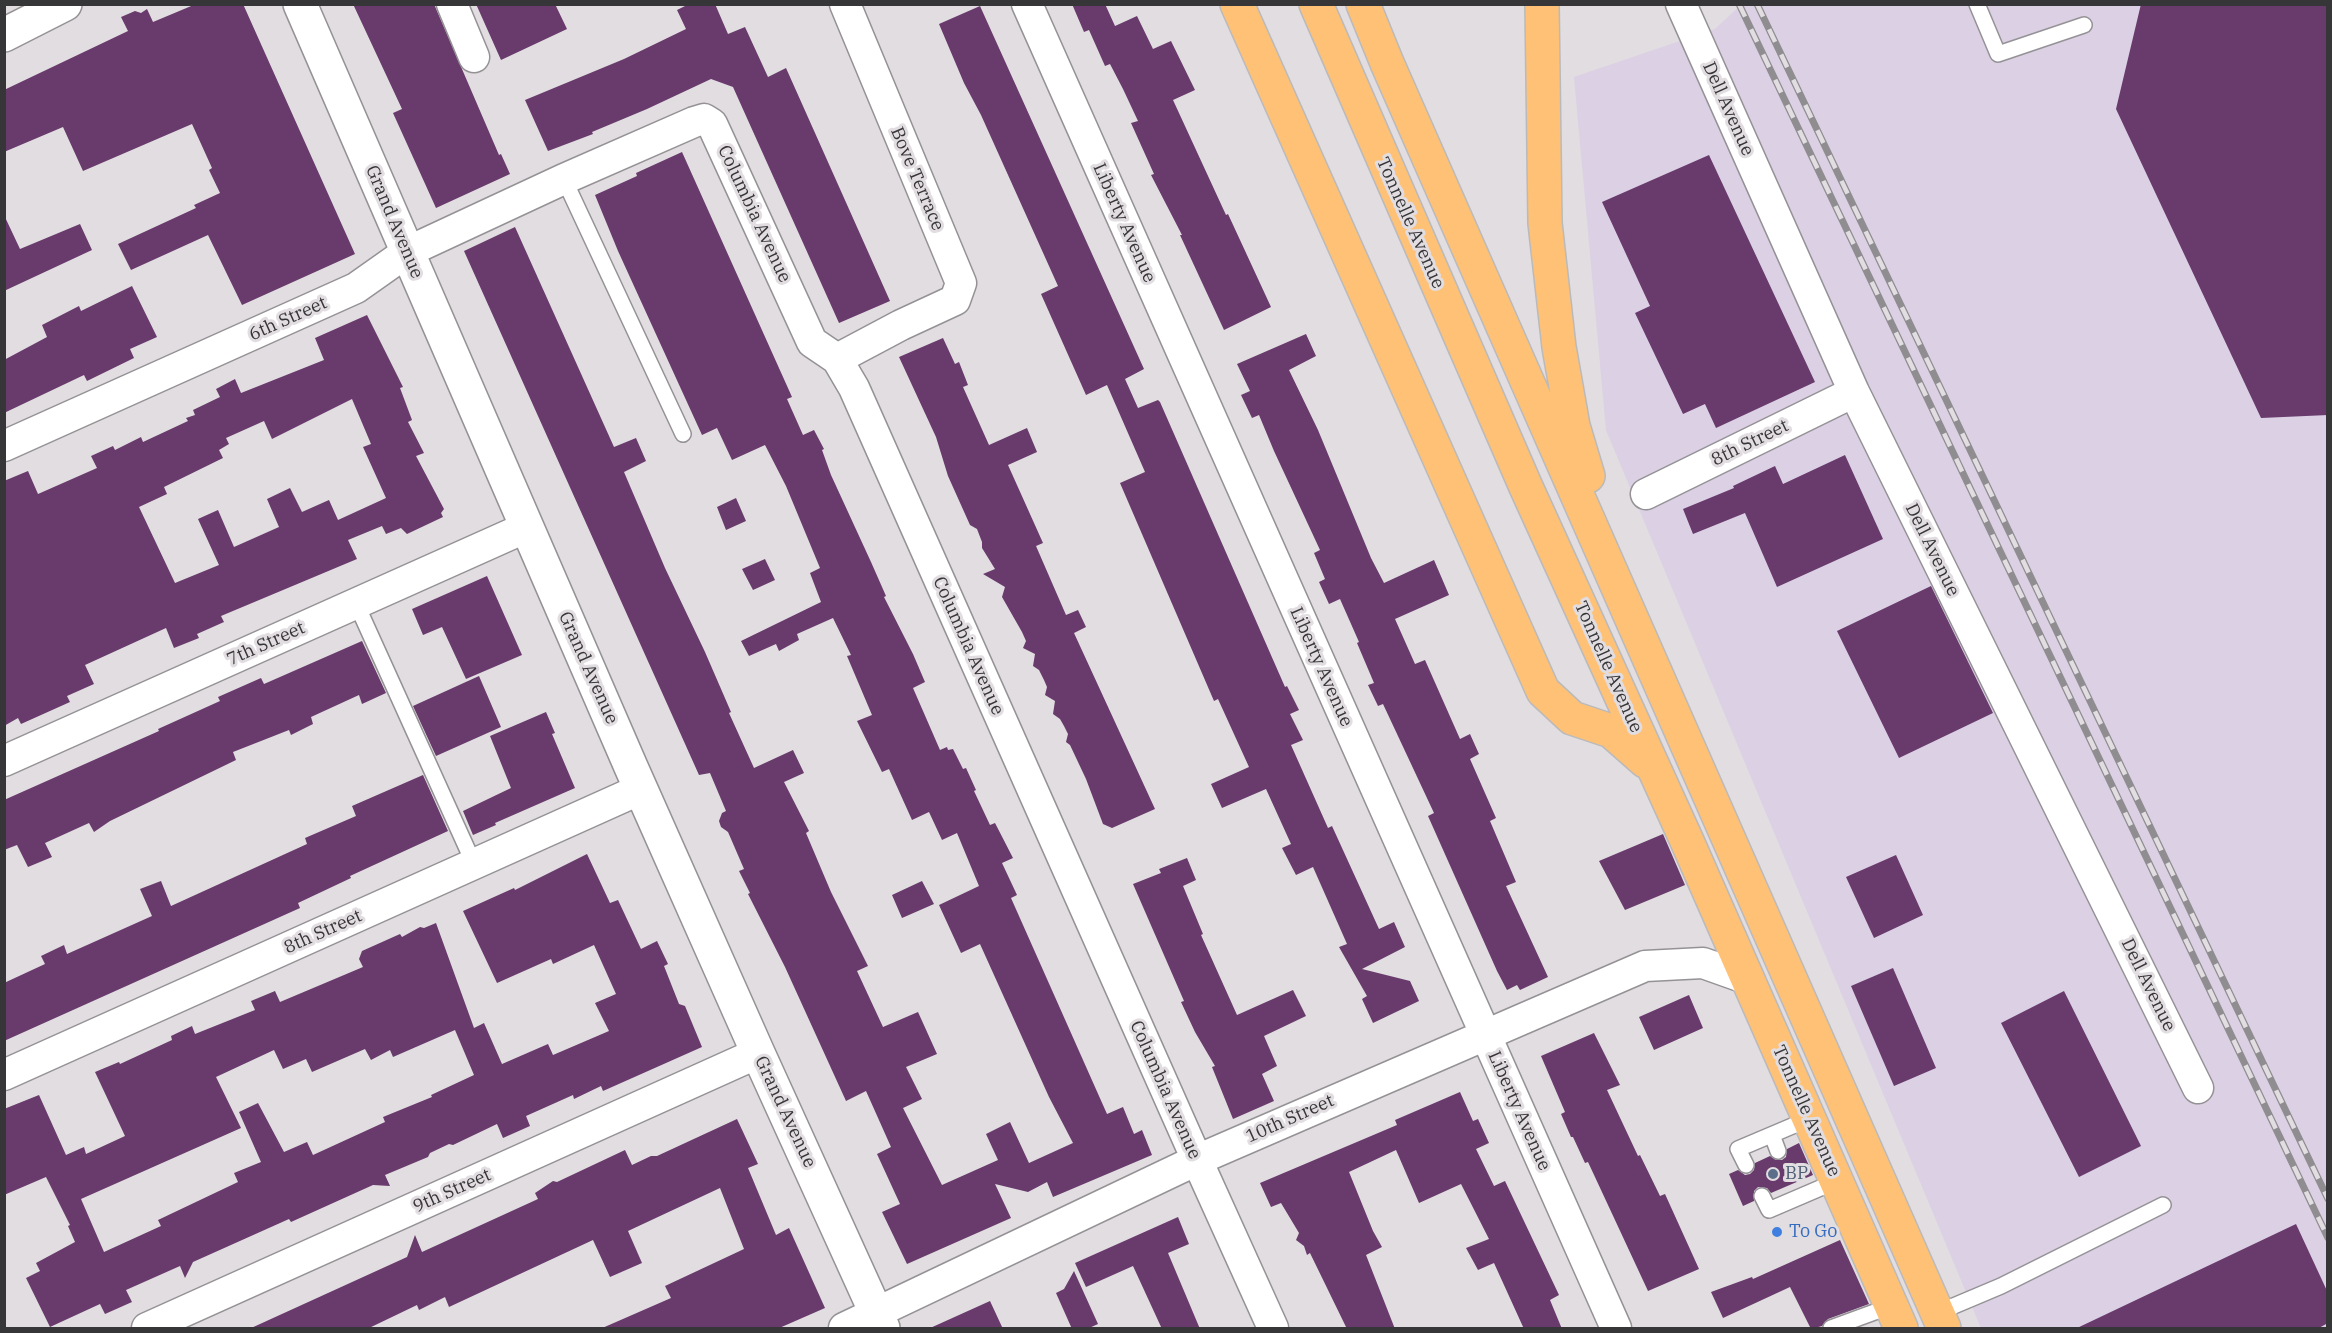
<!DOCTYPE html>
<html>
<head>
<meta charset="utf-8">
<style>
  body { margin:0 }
  #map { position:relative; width:2332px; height:1333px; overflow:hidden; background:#e1dde1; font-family:"IBM Plex Serif",serif }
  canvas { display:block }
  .frame { position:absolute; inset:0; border:6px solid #363537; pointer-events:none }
</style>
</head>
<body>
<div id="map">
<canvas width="2332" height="1333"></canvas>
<div class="frame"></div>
</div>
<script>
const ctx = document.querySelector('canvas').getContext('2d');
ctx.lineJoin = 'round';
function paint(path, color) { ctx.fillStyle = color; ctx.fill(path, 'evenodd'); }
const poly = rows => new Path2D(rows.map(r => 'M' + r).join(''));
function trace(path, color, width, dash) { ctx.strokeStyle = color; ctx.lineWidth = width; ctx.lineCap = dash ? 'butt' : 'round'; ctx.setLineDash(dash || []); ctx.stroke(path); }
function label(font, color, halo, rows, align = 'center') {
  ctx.font = font + ' "IBM Plex Serif",serif'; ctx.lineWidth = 6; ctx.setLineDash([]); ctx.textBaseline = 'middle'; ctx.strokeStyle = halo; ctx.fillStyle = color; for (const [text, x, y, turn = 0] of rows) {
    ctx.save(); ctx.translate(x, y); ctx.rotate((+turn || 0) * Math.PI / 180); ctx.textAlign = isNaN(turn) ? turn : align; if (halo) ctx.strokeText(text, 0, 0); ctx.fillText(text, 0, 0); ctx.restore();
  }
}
paint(poly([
  [1741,5,2327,5,2327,1328,1981,1328,1606,430,1574,77,1715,29]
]), '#dbd0e4');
paint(poly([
  [196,4,243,4,355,254,242,305,208,235,131,270,118,244,196,208,194,205,220,193,209,170,212,168,192,124,83,171,63,127,4,152,4,90,128,31,121,17,135,11,141,13,147,9,153,22],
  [353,4,434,4,499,155,501,154,510,174,436,208,393,113,402,109],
  [476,4,555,4,567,29,501,60],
  [689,4,715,4,728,34,745,27,768,77,786,68,890,301,839,323,733,87,711,79,647,109,592,132,593,134,548,151,525,100,624,59,686,29,677,10],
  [1072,4,1105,4,1115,26,1137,16,1153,49,1171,41,1195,90,1173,100,1226,215,1228,214,1271,307,1224,330,1180,235,1182,235,1151,175,1154,174,1131,123,1138,121,1123,89,1110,64,1105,66,1089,30,1084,32],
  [2141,4,2328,4,2328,415,2261,418,2116,109],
  [980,6,1144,369,1125,379,1138,408,1158,400,1160,402,1285,687,1287,686,1299,710,1290,714,1303,740,1291,745,1328,828,1332,826,1379,929,1394,922,1405,947,1362,969,1410,981,1419,1001,1373,1023,1362,999,1367,996,1339,947,1347,944,1313,867,1296,875,1282,848,1291,844,1266,789,1222,808,1211,784,1249,767,1218,699,1214,701,1120,483,1145,472,1107,385,1086,395,1041,294,1058,286,981,115,964,83,939,24],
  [682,152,792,397,787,399,803,435,814,430,824,449,822,450,831,475,871,562,886,596,884,597,913,654,925,682,913,688,940,750,947,747,948,750,953,749,963,769,966,768,976,790,974,791,990,825,995,823,1013,858,1002,863,1017,895,1011,898,1107,1114,1123,1107,1134,1134,1142,1130,1152,1155,1053,1197,1047,1182,1028,1192,995,1184,1011,1218,907,1264,882,1212,900,1204,877,1154,891,1147,866,1091,846,1101,785,967,748,894,750,893,739,871,744,869,728,832,721,827,719,821,722,813,726,811,710,773,699,775,464,251,515,227,614,447,636,438,646,461,624,472,665,568,705,652,731,712,729,713,754,768,793,750,804,773,784,782,809,831,806,833,831,892,868,966,857,971,883,1027,918,1012,937,1054,906,1067,922,1099,903,1108,942,1185,998,1160,986,1134,1010,1122,1029,1163,1073,1143,1049,1097,980,944,961,953,939,905,979,886,957,833,942,840,929,812,912,820,889,769,882,772,857,721,872,715,847,656,851,655,833,618,797,634,799,640,779,651,776,644,749,656,741,641,821,602,810,573,820,568,786,486,765,445,732,460,717,428,702,435,618,251,595,195,637,176,636,173],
  [1709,155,1815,382,1716,428,1705,404,1683,414,1635,313,1650,306,1602,202],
  [4,215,20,249,80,224,92,250,4,291],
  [132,286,157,337,130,349,134,358,87,381,84,375,4,413,4,360,47,337,42,325,79,306,81,311],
  [367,315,403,387,400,388,412,420,408,422,424,453,416,456,444,509,441,513,443,517,407,534,401,528,386,534,382,526,348,540,357,559,221,616,224,622,197,634,199,638,174,648,166,628,85,665,94,684,67,696,70,702,21,724,18,718,4,726,4,481,28,471,38,494,97,468,91,456,113,446,115,450,141,437,143,442,188,421,186,418,195,415,193,410,220,397,216,389,235,379,241,393,324,360,315,338],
  [352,399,371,444,363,447,386,498,338,520,329,500,302,512,290,488,267,499,279,527,234,547,218,510,198,519,219,565,175,583,139,507,167,494,164,487,223,458,219,450,229,444,226,438,264,421,272,439],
  [1306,334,1316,356,1289,370,1318,430,1371,558,1384,583,1434,560,1449,595,1395,619,1415,664,1425,660,1460,739,1470,734,1479,754,1470,759,1496,818,1490,821,1516,882,1506,886,1548,977,1520,990,1517,985,1507,990,1497,971,1428,816,1434,813,1383,704,1378,706,1368,685,1374,683,1357,643,1359,642,1340,599,1329,604,1319,582,1325,579,1314,553,1320,550,1274,451,1259,415,1252,418,1241,395,1250,391,1237,364],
  [943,338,955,364,959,362,968,385,963,387,989,445,1027,428,1037,452,1008,465,1043,543,1036,546,1066,615,1078,610,1086,627,1074,633,1155,809,1112,828,1103,824,1086,779,1070,745,1066,742,1068,734,1064,726,1060,719,1053,714,1055,701,1045,695,1047,687,1044,680,1039,670,1033,666,1035,654,1023,648,1026,641,1022,632,1002,597,1005,587,983,574,995,569,982,548,982,542,977,529,970,525,948,476,936,437,899,357],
  [1845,455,1883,539,1777,587,1745,513,1693,534,1683,509,1734,488,1733,486,1775,466,1783,484],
  [736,498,746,521,726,530,717,507],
  [765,559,775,580,753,590,742,569],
  [487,576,522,655,466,679,442,627,423,635,412,609],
  [1931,586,1993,713,1899,758,1837,631],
  [362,641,386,693,362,704,359,695,311,717,313,724,291,735,289,730,233,752,236,760,110,821,94,832,89,823,45,843,52,857,28,867,17,845,4,850,4,800,159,731,158,729,220,701,218,697,261,678,264,684],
  [479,676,501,727,436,756,413,706],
  [546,712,555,733,552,734,575,788,495,823,496,825,473,835,463,811,511,788,490,736],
  [423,775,448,831,350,876,351,878,298,903,300,908,4,1041,4,983,45,964,41,956,64,945,67,954,152,916,140,889,161,881,171,906,307,844,305,838,356,816,352,806],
  [1663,834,1685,885,1625,910,1599,861],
  [587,854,610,903,618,900,641,949,657,941,668,964,664,966,679,1004,685,1006,702,1047,603,1091,601,1086,574,1099,573,1095,526,1116,530,1126,503,1138,497,1124,453,1145,449,1144,430,1153,428,1157,385,1175,390,1186,373,1185,291,1222,289,1219,193,1262,185,1278,180,1266,126,1290,132,1302,105,1314,100,1304,50,1327,26,1278,40,1271,36,1263,75,1242,68,1226,70,1225,46,1177,4,1195,4,1109,39,1095,66,1155,84,1147,86,1154,125,1136,95,1072,119,1062,120,1064,172,1040,171,1036,192,1026,195,1034,255,1010,251,1001,275,991,280,1002,363,967,359,959,362,951,400,934,402,937,420,927,424,928,436,923,474,1028,484,1023,502,1064,548,1044,553,1055,609,1031,595,1003,616,994,594,945,553,964,551,959,497,983,463,911,514,888,515,890],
  [455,1030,474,1075,431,1095,432,1097,383,1117,385,1122,313,1155,307,1142,284,1152,258,1103,239,1112,261,1162,234,1173,238,1182,158,1220,161,1226,104,1252,81,1199,241,1128,216,1077,274,1050,283,1069,306,1059,312,1072,365,1049,371,1060,390,1050,393,1057],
  [1896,855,1923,915,1874,938,1846,877],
  [1187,858,1196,880,1183,886,1203,934,1201,935,1237,1015,1293,990,1306,1016,1264,1036,1277,1066,1262,1074,1274,1101,1233,1119,1212,1067,1215,1066,1195,1032,1181,1002,1184,1001,1133,884,1161,873,1159,869],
  [922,881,934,904,902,918,892,895],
  [1893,968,1936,1068,1894,1086,1851,986],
  [2064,991,2141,1146,2079,1177,2001,1023],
  [1689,995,1703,1028,1654,1050,1639,1017],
  [1594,1033,1620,1085,1607,1090,1638,1156,1640,1155,1660,1196,1665,1194,1699,1269,1648,1291,1588,1162,1585,1163,1573,1137,1571,1137,1561,1114,1565,1112,1541,1056],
  [1460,1092,1473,1121,1478,1119,1489,1143,1476,1149,1494,1186,1505,1181,1559,1295,1550,1300,1562,1329,1524,1329,1494,1263,1478,1270,1466,1248,1489,1239,1461,1184,1419,1203,1396,1150,1349,1172,1373,1231,1382,1247,1366,1255,1395,1329,1347,1329,1310,1253,1307,1255,1304,1246,1296,1240,1299,1233,1281,1203,1271,1207,1260,1183,1397,1125,1395,1120],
  [737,1119,758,1164,748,1168,776,1235,789,1228,825,1308,777,1329,600,1329,671,1298,665,1286,744,1249,720,1188,628,1231,642,1263,610,1277,593,1240,449,1307,445,1297,419,1310,417,1305,367,1329,249,1329,407,1257,415,1235,422,1252,538,1199,535,1193,553,1181,557,1182,625,1150,632,1165,651,1156,657,1156],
  [1799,1143,1813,1175,1771,1193,1767,1188,1758,1187,1754,1191,1754,1201,1743,1206,1729,1174,1738,1170,1745,1175,1750,1174,1754,1170,1755,1163,1770,1156,1776,1160,1782,1160,1786,1157,1787,1149],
  [1178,1217,1189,1244,1168,1253,1200,1329,1162,1329,1133,1266,1086,1287,1075,1263],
  [2296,1224,2328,1293,2328,1323,2317,1329,2075,1329],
  [1840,1240,1869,1304,1828,1319,1822,1326,1811,1329,1790,1287,1723,1318,1711,1292,1752,1277,1753,1279],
  [1074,1271,1098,1324,1087,1329,1072,1329,1056,1293,1064,1289],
  [990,1301,1003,1329,928,1329]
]), '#693a6c');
const lane = poly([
  [1977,4,1998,54,2084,25],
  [564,179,683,434],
  [356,603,474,864],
  [1772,1135,1778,1151],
  [1746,1165,1738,1149,1797,1124],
  [1762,1196,1769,1210,1825,1186],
  [1937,1313,2001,1286,2163,1205],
  [1831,1328,1891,1306]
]);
const street = poly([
  [452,4,474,57],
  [1027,4,1616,1328],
  [1681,4,1854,392,2198,1088],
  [837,359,901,325,955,300,961,283,845,4],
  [4,446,356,288,407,252,564,179,694,122,704,119,712,124,812,342,837,359,854,388,1197,1160,1273,1328],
  [1646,494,1854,392],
  [4,761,527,527],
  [4,1075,641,789],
  [147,1328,758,1053],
  [844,1328,1197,1160,1645,966,1703,963,1748,979]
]);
const secondary = poly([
  [300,4,631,767,758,1053,883,1328],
  [4,35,65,4]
]);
const highway = poly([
  [1237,4,1543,691,1572,718,1611,731,1645,761],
  [1316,4,1526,487,1687,841,1901,1328],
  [1363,4,1387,63,1944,1328],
  [1542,4,1545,223,1559,347,1573,426,1588,476]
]);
trace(lane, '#959296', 18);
trace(street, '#959296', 33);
trace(secondary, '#959296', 36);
trace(highway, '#bbbabb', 36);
trace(lane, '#fff', 15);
trace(street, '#fff', 30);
trace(secondary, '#fff', 33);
trace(highway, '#fec175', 33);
const rail = poly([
  [1739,4,2328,1238],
  [1757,4,2328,1199]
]);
trace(rail, '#8f8d90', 7);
trace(rail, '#e1dde1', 4.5, [14]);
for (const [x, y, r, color] of [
  [1773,1174,6,"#5c6f8a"],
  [1777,1232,6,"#3f7fe0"]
]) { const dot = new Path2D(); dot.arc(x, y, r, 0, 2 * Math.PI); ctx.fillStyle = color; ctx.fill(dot); trace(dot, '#e1dde1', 2); }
label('18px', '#363537', '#e1dde1', [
  ["Dell Avenue",1728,109,66],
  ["Bove Terrace",917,179,67],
  ["Columbia Avenue",754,214,65],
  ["Grand Avenue",394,222,67],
  ["Liberty Avenue",1124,223,66],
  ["Tonnelle Avenue",1410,223,66],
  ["6th Street",288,319,-24],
  ["8th Street",1750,443,-26],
  ["Dell Avenue",1932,550,64],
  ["7th Street",266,644,-24],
  ["Columbia Avenue",968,646,66],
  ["Liberty Avenue",1321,667,66],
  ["Tonnelle Avenue",1608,667,66],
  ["Grand Avenue",588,668,66],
  ["8th Street",323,932,-24],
  ["Dell Avenue",2148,985,64],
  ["Columbia Avenue",1165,1090,66],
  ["Liberty Avenue",1519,1111,66],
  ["Tonnelle Avenue",1806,1111,66],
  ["Grand Avenue",785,1112,65],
  ["10th Street",1290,1119,-24],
  ["9th Street",452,1191,-24]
]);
label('18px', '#4e5e75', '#e1dde1', [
  ["BP",1785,1174]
], 'left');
label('18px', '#366cbe', '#e1dde1', [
  ["To Go",1789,1232]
], 'left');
</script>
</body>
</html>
